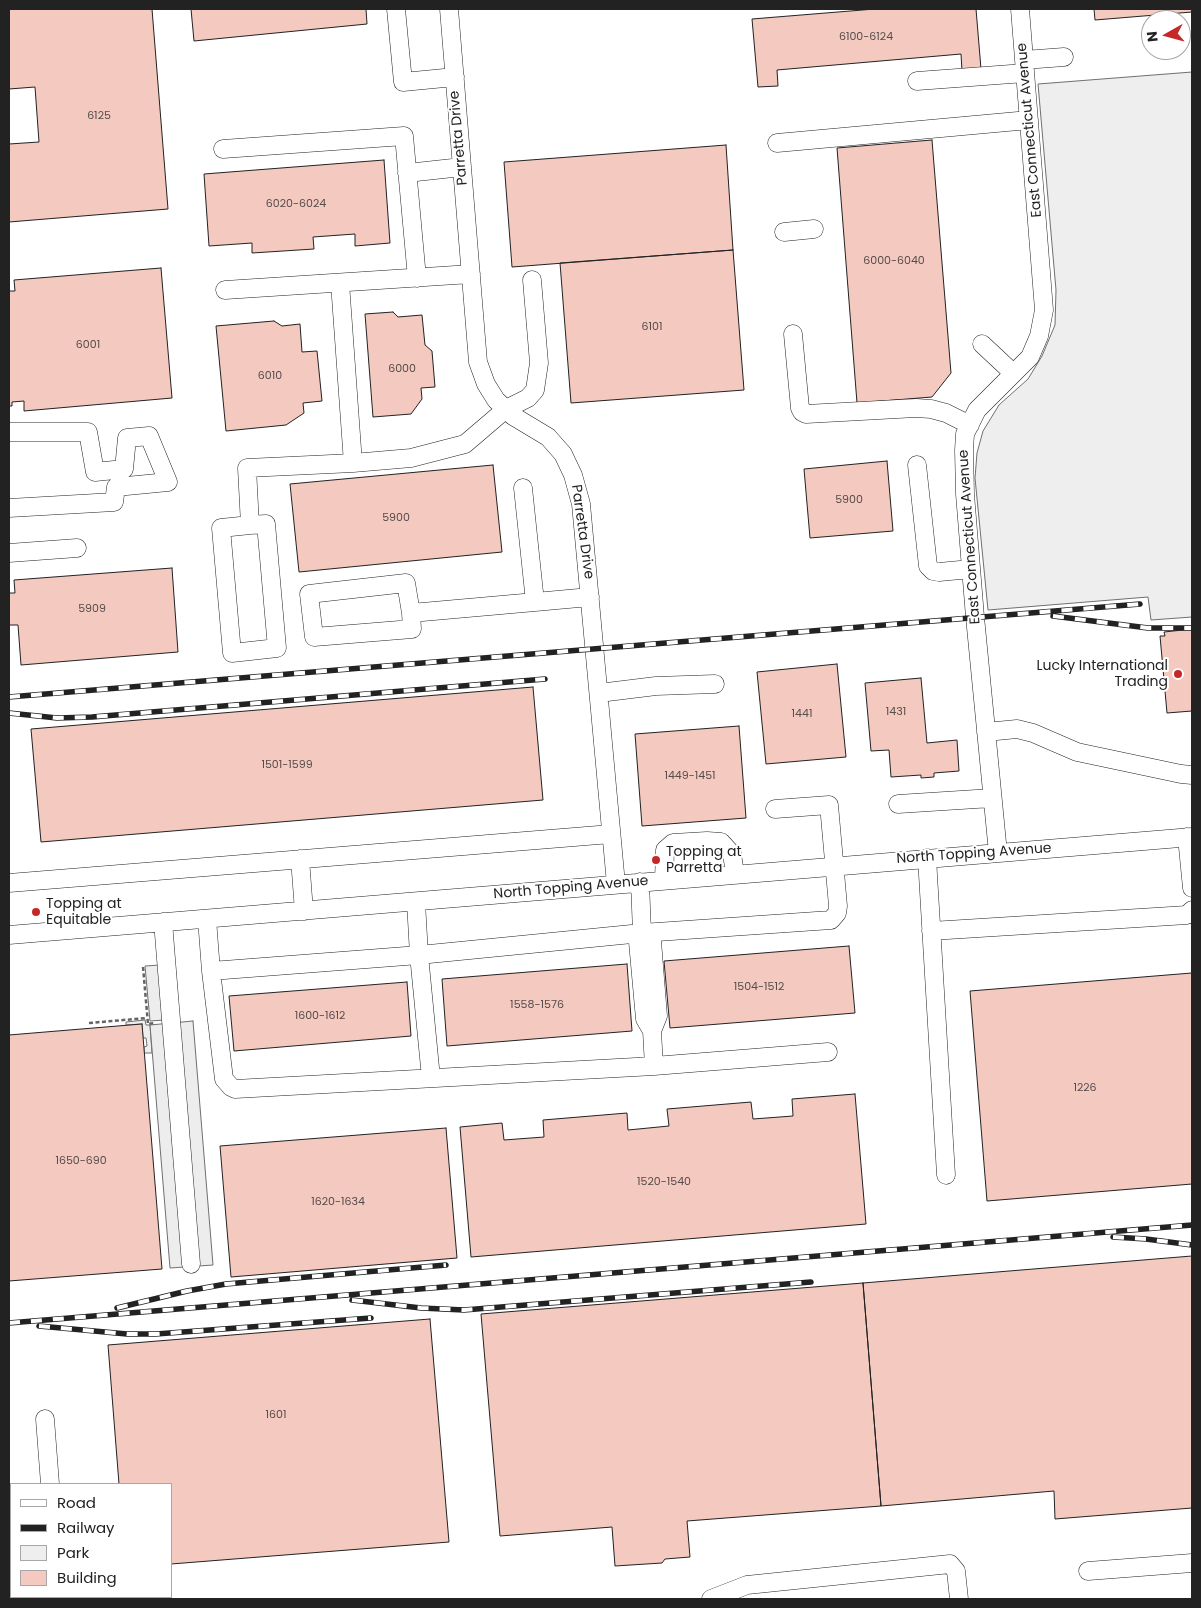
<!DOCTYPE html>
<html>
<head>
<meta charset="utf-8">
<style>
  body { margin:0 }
  #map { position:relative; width:1201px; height:1608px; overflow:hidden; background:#fff; font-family:Poppins,sans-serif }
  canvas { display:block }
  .frame { position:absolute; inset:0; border:10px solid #222; pointer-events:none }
  .legend { position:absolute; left:10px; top:1483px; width:162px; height:115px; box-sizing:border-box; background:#fff; border:1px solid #a7a7a7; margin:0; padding:6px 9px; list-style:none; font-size:15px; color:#222 }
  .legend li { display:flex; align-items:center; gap:10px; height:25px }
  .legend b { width:25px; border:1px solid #a7a7a7 }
  .north { position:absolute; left:1141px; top:10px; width:50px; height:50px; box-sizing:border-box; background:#fff; border:1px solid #a7a7a7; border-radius:50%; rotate:263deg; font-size:14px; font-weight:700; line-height:20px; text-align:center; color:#222 }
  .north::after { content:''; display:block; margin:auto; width:18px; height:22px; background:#c62828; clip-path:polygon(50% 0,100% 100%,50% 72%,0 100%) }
</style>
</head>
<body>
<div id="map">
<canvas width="1201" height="1608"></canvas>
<div class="frame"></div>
<ul class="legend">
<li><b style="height:6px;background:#fff"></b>Road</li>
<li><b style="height:6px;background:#222"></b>Railway</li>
<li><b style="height:14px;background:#eee"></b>Park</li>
<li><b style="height:14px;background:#f3c9c0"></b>Building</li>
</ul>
<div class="north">N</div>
</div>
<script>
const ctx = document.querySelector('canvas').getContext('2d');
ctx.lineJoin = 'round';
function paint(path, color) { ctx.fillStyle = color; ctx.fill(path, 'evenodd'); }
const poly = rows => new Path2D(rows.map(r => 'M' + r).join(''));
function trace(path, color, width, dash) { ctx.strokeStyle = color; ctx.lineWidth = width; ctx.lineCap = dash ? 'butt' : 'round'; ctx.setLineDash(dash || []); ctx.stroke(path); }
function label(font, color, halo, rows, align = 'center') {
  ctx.font = font + ' Poppins,sans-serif'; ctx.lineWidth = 4; ctx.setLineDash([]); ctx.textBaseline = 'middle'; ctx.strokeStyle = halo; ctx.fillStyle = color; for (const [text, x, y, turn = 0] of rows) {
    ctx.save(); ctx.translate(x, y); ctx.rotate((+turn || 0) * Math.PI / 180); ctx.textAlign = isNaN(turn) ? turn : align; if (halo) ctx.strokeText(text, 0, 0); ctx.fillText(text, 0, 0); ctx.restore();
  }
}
const green = poly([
  [1192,72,1192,617,1151,620,1148,597,988,610,975,478,977,453,983,431,999,405,1028,379,1042,356,1055,325,1056,290,1038,84,1192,72],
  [145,1020,146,1025,150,1025,152,1053,144,1053,144,1047,147,1046,146,1038,143,1038,142,1024,126,1025,126,1022,145,1020]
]);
paint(green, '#eee');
trace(green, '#6f6f6f', 1);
const parking = poly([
  [175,964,179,1019,150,1021,145,966,175,964],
  [193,1021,213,1265,170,1268,150,1025,193,1021]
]);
paint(parking, '#ededed');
trace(parking, '#6f6f6f', 1);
const building = poly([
  [9,9,152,9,168,209,9,222,9,144,39,142,35,87,9,89,9,9],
  [191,9,366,9,367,24,194,41,191,9],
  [875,9,976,9,981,69,962,71,961,54,777,70,778,86,758,87,752,19,875,9],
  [1094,9,1192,9,1192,12,1095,20,1094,9],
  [932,140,951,373,932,397,857,403,837,148,932,140],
  [726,145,733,250,512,267,504,162,726,145],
  [384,160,390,243,355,246,355,234,313,237,314,249,252,253,252,243,209,246,204,174,384,160],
  [733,250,744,390,571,403,560,263,733,250],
  [161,268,172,398,24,411,24,401,12,402,12,406,9,406,9,291,15,291,14,280,161,268],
  [393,312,398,317,422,315,425,345,432,351,435,387,421,388,422,399,411,414,373,417,365,314,393,312],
  [274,321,282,326,300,324,302,352,317,351,322,401,303,403,304,413,286,425,226,431,216,326,274,321],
  [887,461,893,531,810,538,804,469,887,461],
  [493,465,502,552,299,572,290,484,493,465],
  [172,568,178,652,21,665,18,625,9,625,9,593,15,593,14,580,172,568],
  [1192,629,1192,711,1167,713,1160,636,1165,636,1164,632,1192,629],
  [837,664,846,757,766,764,757,672,837,664],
  [921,678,927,743,957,740,959,771,934,773,934,777,921,778,921,775,891,777,889,750,871,751,865,683,921,678],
  [533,687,543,800,41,842,31,729,533,687],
  [739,726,746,818,642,826,635,734,739,726],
  [849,946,855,1013,670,1028,664,961,849,946],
  [627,964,632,1031,447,1046,442,979,627,964],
  [1192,973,1192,1184,987,1201,970,991,1192,973],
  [407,982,411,1036,234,1051,229,996,407,982],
  [142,1024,162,1269,9,1281,9,1035,142,1024],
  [855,1094,866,1224,471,1257,460,1127,502,1123,504,1140,544,1137,543,1120,627,1113,628,1130,669,1126,667,1109,751,1102,753,1119,793,1116,792,1099,855,1094],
  [446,1128,457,1258,231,1277,220,1146,446,1128],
  [1192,1256,1192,1508,1055,1519,1054,1491,881,1506,863,1283,1192,1256],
  [863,1283,881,1506,687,1521,690,1557,665,1559,662,1563,615,1566,612,1527,500,1536,481,1314,863,1283],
  [430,1319,449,1542,171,1564,171,1484,119,1484,108,1345,430,1319]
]);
paint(building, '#f3c9c0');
trace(building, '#222', 1);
const minor = poly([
  [396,9,403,82,455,77],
  [449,9,478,362,486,384,496,400,513,416,548,437,563,454,573,475,581,504,616,884],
  [1024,60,1064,57],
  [917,81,1025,73],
  [777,143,1029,120],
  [223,149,404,136,417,278],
  [407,173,462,167],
  [784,232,814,229],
  [340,283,353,463,411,458,465,444,506,409,528,398,535,390,539,363,532,280],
  [225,290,471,274],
  [793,334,800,408,802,412,806,414,916,408,931,409,946,413,970,425],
  [982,344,1013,373],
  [9,432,88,432,95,472,124,469,127,438,149,436,168,482,116,487,114,502,9,508],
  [917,465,928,566,933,571,939,572,971,569],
  [523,488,535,602,590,597],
  [250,525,221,528,232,653,277,648,266,524,250,525,247,468,353,463],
  [9,553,77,548],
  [411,613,412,629,314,637,309,594,406,583,411,613,535,602],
  [599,693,656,686,715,684],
  [986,732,1017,729,1033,733,1077,752,1181,774,1192,775],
  [898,804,992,798],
  [1187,837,1192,888],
  [998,853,975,617,965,494,964,450,965,434,977,410,1030,357,1039,336,1044,310,1020,9],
  [927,858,946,1175],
  [300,859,304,911],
  [664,880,665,850,673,843,707,841,721,842,732,854,735,874],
  [640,882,642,933,638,942,645,1019,652,1031],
  [9,883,611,834],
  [416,902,419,955,431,1078],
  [207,919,211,971,224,1079,231,1087,235,1089,654,1066,652,1031,658,1016,652,941,642,933],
  [163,922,191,1264],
  [931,931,1187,915,1192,910],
  [9,935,1192,837],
  [211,971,419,955,642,933,831,920,837,913,838,906,829,805,775,809],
  [654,1066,828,1052],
  [45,1419,50,1484],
  [1088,1571,1192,1563],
  [59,1597,59,1599],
  [711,1599,747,1585,950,1564,956,1571,959,1599]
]);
trace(minor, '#222', 19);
trace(poly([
  [143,967,148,1024,155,1023],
  [89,1023,147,1018]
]), '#646464', 2.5, [4, 2.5]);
trace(minor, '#fff', 18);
const rail = poly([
  [1053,616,1148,628,1192,628],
  [9,697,1140,604],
  [9,713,57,718,92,717,545,679],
  [1113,1237,1146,1239,1192,1245],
  [352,1300,421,1308,464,1310,811,1282],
  [117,1308,187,1291,226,1284,446,1265],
  [9,1323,1192,1225],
  [39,1326,127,1334,156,1334,371,1318]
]);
trace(rail, '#222', 5.5);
trace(rail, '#fff', 4, [11]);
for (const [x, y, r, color] of [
  [1178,674,5,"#c62828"],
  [656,860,5,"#c62828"],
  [36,912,5,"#c62828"]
]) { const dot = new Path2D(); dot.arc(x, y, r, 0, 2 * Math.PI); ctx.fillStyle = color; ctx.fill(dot); trace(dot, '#fff', 2); }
label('11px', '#564c4a', null, [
  ["6100-6124",866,37],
  ["6125",99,116],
  ["6020-6024",296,204],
  ["6000-6040",894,261],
  ["6101",652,327],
  ["6001",88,345],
  ["6000",402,369],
  ["6010",270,376],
  ["5900",849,500],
  ["5900",396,518],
  ["5909",92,609],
  ["1431",896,712],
  ["1441",802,714],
  ["1501-1599",287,765],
  ["1449-1451",690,776],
  ["1504-1512",759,987],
  ["1558-1576",537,1005],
  ["1600-1612",320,1016],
  ["1226",1085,1088],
  ["1650-690",81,1161],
  ["1520-1540",664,1182],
  ["1620-1634",338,1202],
  ["1601",276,1415]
]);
label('14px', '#222', '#fff', [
  ["East Connecticut Avenue",1030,130,-95],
  ["Parretta Drive",459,138,-95],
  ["Parretta Drive",582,532,82],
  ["East Connecticut Avenue",970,537,-94],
  ["North Topping Avenue",974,854,-4],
  ["North Topping Avenue",571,888,-5]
]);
label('14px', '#222', '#fff', [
  ["Lucky International",1168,666,"right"],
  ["Trading",1168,682,"right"],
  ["Topping at",666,852],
  ["Parretta",666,868],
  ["Topping at",46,904],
  ["Equitable",46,920]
], 'left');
</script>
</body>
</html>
